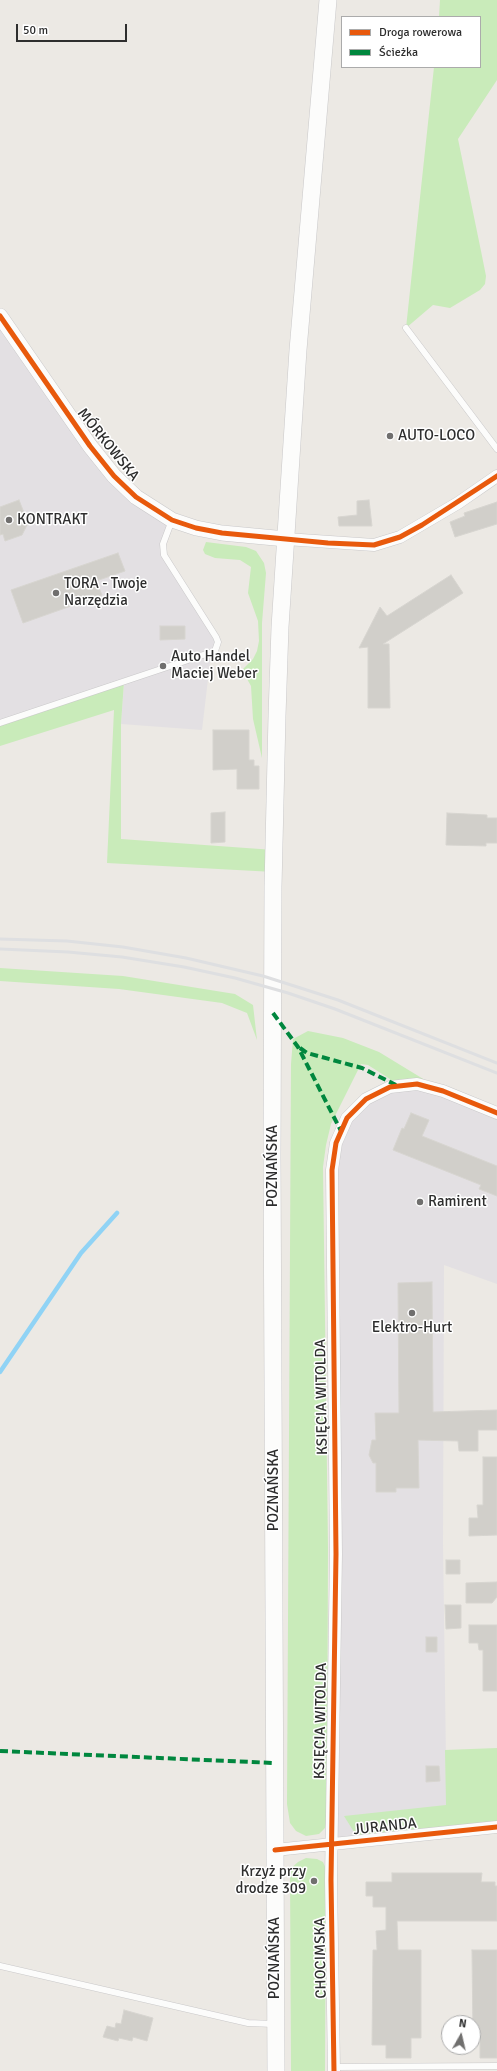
<!DOCTYPE html>
<html>
<head>
<meta charset="utf-8">
<style>
  body { margin:0 }
  #map { position:relative; width:497px; height:2071px; overflow:hidden; background:#ece9e4; font-family:Signika,sans-serif }
  canvas { display:block }
  .legend { position:absolute; left:341px; top:16px; width:140px; height:52px; box-sizing:border-box; background:#fff; border:1px solid #ababab; margin:0; padding:5px 7px; list-style:none; font-size:12px; color:#2e2e2e }
  .legend li { display:flex; align-items:center; gap:8px; height:20px }
  .legend b { width:20px; border:1px solid #ababab }
  .north { position:absolute; left:441px; top:2015px; width:40px; height:40px; box-sizing:border-box; background:#fff; border:1px solid #ababab; border-radius:50%; rotate:8deg; font-size:11px; font-weight:700; line-height:16px; text-align:center; color:#2e2e2e }
  .north::after { content:''; display:block; margin:auto; width:14px; height:18px; background:#706f6e; clip-path:polygon(50% 0,100% 100%,50% 72%,0 100%) }
  .scale { position:absolute; left:16px; top:24px; width:111px; height:18px; box-sizing:border-box; border:2px solid #2e2e2e; border-top:0; padding-left:5px; font-size:12px; line-height:14px; white-space:nowrap; color:#2e2e2e; -webkit-text-stroke:3px #fff; paint-order:stroke }
</style>
</head>
<body>
<div id="map">
<canvas width="497" height="2071"></canvas>
<ul class="legend">
<li><b style="height:5px;background:#e8590c"></b>Droga rowerowa</li>
<li><b style="height:5px;background:#00873e"></b>Ścieżka</li>
</ul>
<div class="north">N</div>
<div class="scale">50 m</div>
</div>
<script>
const ctx = document.querySelector('canvas').getContext('2d');
ctx.lineJoin = 'round';
function paint(path, color) { ctx.fillStyle = color; ctx.fill(path, 'evenodd'); }
const poly = rows => new Path2D(rows.map(r => 'M' + r).join(''));
function trace(path, color, width, dash) { ctx.strokeStyle = color; ctx.lineWidth = width; ctx.lineCap = dash ? 'butt' : 'round'; ctx.setLineDash(dash || []); ctx.stroke(path); }
function label(font, color, halo, rows, align = 'center') {
  ctx.font = font + ' Signika,sans-serif'; ctx.lineWidth = 3; ctx.setLineDash([]); ctx.textBaseline = 'middle'; ctx.strokeStyle = halo; ctx.fillStyle = color; for (const [text, x, y, turn = 0] of rows) {
    ctx.save(); ctx.translate(x, y); ctx.rotate((+turn || 0) * Math.PI / 180); ctx.textAlign = isNaN(turn) ? turn : align; if (halo) ctx.strokeText(text, 0, 0); ctx.fillText(text, 0, 0); ctx.restore();
  }
}
paint(poly([
  [0,316,90,446,172,520,165,535,164,555,218,642,211,654,202,730,121,724,124,682,0,723],
  [417,1084,497,1113,497,1284,444,1265,443,1543,447,1833,332,1845,336,1143,366,1099]
]), '#e3e0e3');
paint(poly([
  [440,0,497,0,497,80,458,139,481,251,486,276,485,284,480,290,450,308,433,305,406,328,434,67,480,67,480,17,439,17],
  [206,542,246,547,256,551,264,563,266,573,262,623,262,758,253,719,251,686,242,670,253,659,257,651,259,641,258,621,248,593,251,567,240,560,215,558,205,554,203,550],
  [124,682,121,724,121,839,274,850,274,872,107,863,114,710,0,746,0,721],
  [0,968,123,976,235,994,253,1005,257,1040,247,1013,222,1003,119,989,0,981],
  [308,1031,343,1038,379,1052,443,1091,395,1087,390,1079,368,1065,361,1064,331,1124,326,1145,323,1167,328,1548,327,1819,325,1828,319,1834,306,1836,296,1831,290,1823,287,1804,291,1064,293,1039],
  [497,1748,497,1827,374,1840,354,1832,344,1816,446,1805,445,1750],
  [306,1858,317,1859,323,1862,326,1869,325,2071,291,2071,290,1869,298,1862]
]), '#c9ebba');
trace(poly([
  [0,1372,81,1253,117,1213]
]), '#90d3f5', 4.5);
const building = poly([
  [19,500,28,523,22,535,5,541,3,534,0,535,0,507,19,500],
  [369,500,372,526,339,526,338,517,357,515,357,501,369,500],
  [497,502,497,524,455,537,450,522,465,516,464,513,497,502],
  [118,553,125,571,96,581,102,595,23,623,11,590,118,553],
  [451,575,463,593,383,644,389,644,390,708,368,708,368,647,359,648,380,607,387,616,451,575],
  [160,626,185,626,185,639,160,640,160,626],
  [213,730,249,730,249,760,254,760,254,766,259,766,259,789,237,789,237,769,213,770,213,730],
  [225,812,225,842,211,843,211,813,225,812],
  [447,813,487,815,487,818,497,818,497,843,486,843,486,846,446,845,447,813],
  [411,1113,429,1120,422,1136,497,1166,497,1196,479,1189,481,1185,393,1150,402,1128,404,1129,411,1113],
  [432,1282,433,1412,497,1410,497,1430,478,1430,478,1451,459,1451,458,1441,418,1440,419,1488,396,1488,396,1492,376,1492,376,1463,373,1463,369,1455,372,1440,376,1440,375,1413,399,1413,398,1283,432,1282],
  [483,1457,497,1457,497,1535,469,1536,469,1518,478,1518,477,1505,483,1505,483,1457],
  [446,1560,460,1560,460,1574,446,1574,446,1560],
  [497,1582,497,1597,492,1603,466,1603,466,1583,497,1582],
  [445,1605,461,1605,461,1628,446,1629,445,1605],
  [469,1625,497,1625,497,1691,483,1691,483,1650,479,1650,478,1643,469,1643,469,1625],
  [426,1637,437,1637,437,1652,426,1652,426,1637],
  [426,1766,439,1766,440,1781,426,1782,426,1766],
  [392,1873,482,1873,481,1882,495,1882,495,1886,497,1886,497,1921,397,1921,398,1950,421,1950,421,2038,411,2038,411,2058,386,2058,386,2045,372,2045,373,1950,377,1950,376,1931,386,1930,386,1907,373,1907,373,1896,366,1896,366,1882,392,1882,392,1873],
  [472,1950,497,1950,497,2058,480,2058,480,2038,473,2038,472,1950],
  [124,2010,153,2018,147,2041,133,2037,132,2041,119,2038,118,2041,103,2037,107,2026,115,2028,116,2023,121,2024,124,2010]
]);
paint(building, '#d1cfca');
trace(building, '#d7d5d0', 1);
const service = poly([
  [406,328,497,449],
  [0,723,215,651,218,642,216,637,164,555,163,544,172,520],
  [0,1966,248,2023,274,2024],
  [334,2067,497,2066]
]);
const minor = poly([
  [286,539,374,545,400,537,458,503,497,476],
  [275,1850,497,1827],
  [334,2071,331,1880,336,1554,332,1170,336,1143,347,1118,366,1099,390,1087,417,1084,443,1091,497,1113]
]);
const tertiary = poly([
  [0,316,90,446,114,476,136,497,172,520,196,528,222,533,286,539]
]);
const secondary = poly([
  [276,2071,272,1156,273,887,277,716,280,627,298,350,328,0]
]);
trace(service, '#c9c8c9', 7);
trace(minor, '#c9c8c9', 13);
trace(tertiary, '#c9c8c9', 16);
trace(secondary, '#c9c8c9', 18);
trace(service, '#fcfcfb', 6);
trace(minor, '#fcfcfb', 12);
trace(tertiary, '#fcfcfb', 15);
trace(secondary, '#fcfcfb', 17);
trace(poly([
  [0,939,67,941,123,947,186,958,263,976,338,1000,497,1063],
  [0,949,68,952,122,957,184,967,235,978,288,993,335,1009,497,1073]
]), '#dedfe1', 3);
trace(poly([
  [273,1013,298,1047,341,1131],
  [300,1048,307,1053,362,1068,396,1085],
  [0,1751,274,1763]
]), '#00873e', 4, [8, 4]);
trace(poly([
  [0,316,90,446,114,476,136,497,172,520,196,528,222,533,328,543,374,545,400,537,422,525,497,476],
  [275,1850,497,1827],
  [334,2071,331,1880,336,1554,332,1170,336,1143,347,1118,366,1099,390,1087,417,1084,443,1091,497,1113]
]), '#e8590c', 5);
for (const [x, y, r, color] of [
  [390,436,4,"#706f6e"],
  [9,520,4,"#706f6e"],
  [56,593,4,"#706f6e"],
  [163,666,4,"#706f6e"],
  [420,1202,4,"#706f6e"],
  [412,1313,4,"#706f6e"],
  [314,1881,4,"#706f6e"]
]) { const dot = new Path2D(); dot.arc(x, y, r, 0, 2 * Math.PI); ctx.fillStyle = color; ctx.fill(dot); trace(dot, '#fff', 1.5); }
label('15px', '#2e2e2e', '#fff', [
  ["AUTO-LOCO",398,436],
  ["KONTRAKT",17,520],
  ["TORA - Twoje",64,584],
  ["Narzędzia",64,601],
  ["Auto Handel",171,657],
  ["Maciej Weber",171,674],
  ["Ramirent",428,1202],
  ["Elektro-Hurt",412,1328,"center"],
  ["Krzyż przy",306,1872,"right"],
  ["drodze 309",306,1889,"right"]
], 'left');
label('15px', '#2e2e2e', '#fff', [
  ["MÓRKOWSKA",108,445,51],
  ["POZNAŃSKA",273,1166,-90],
  ["KSIĘCIA WITOLDA",322,1397,-91],
  ["POZNAŃSKA",274,1490,-90],
  ["KSIĘCIA WITOLDA",321,1721,-89],
  ["JURANDA",385,1827,-6],
  ["POZNAŃSKA",275,1958,-90],
  ["CHOCIMSKA",321,1958,-91]
]);
</script>
</body>
</html>
